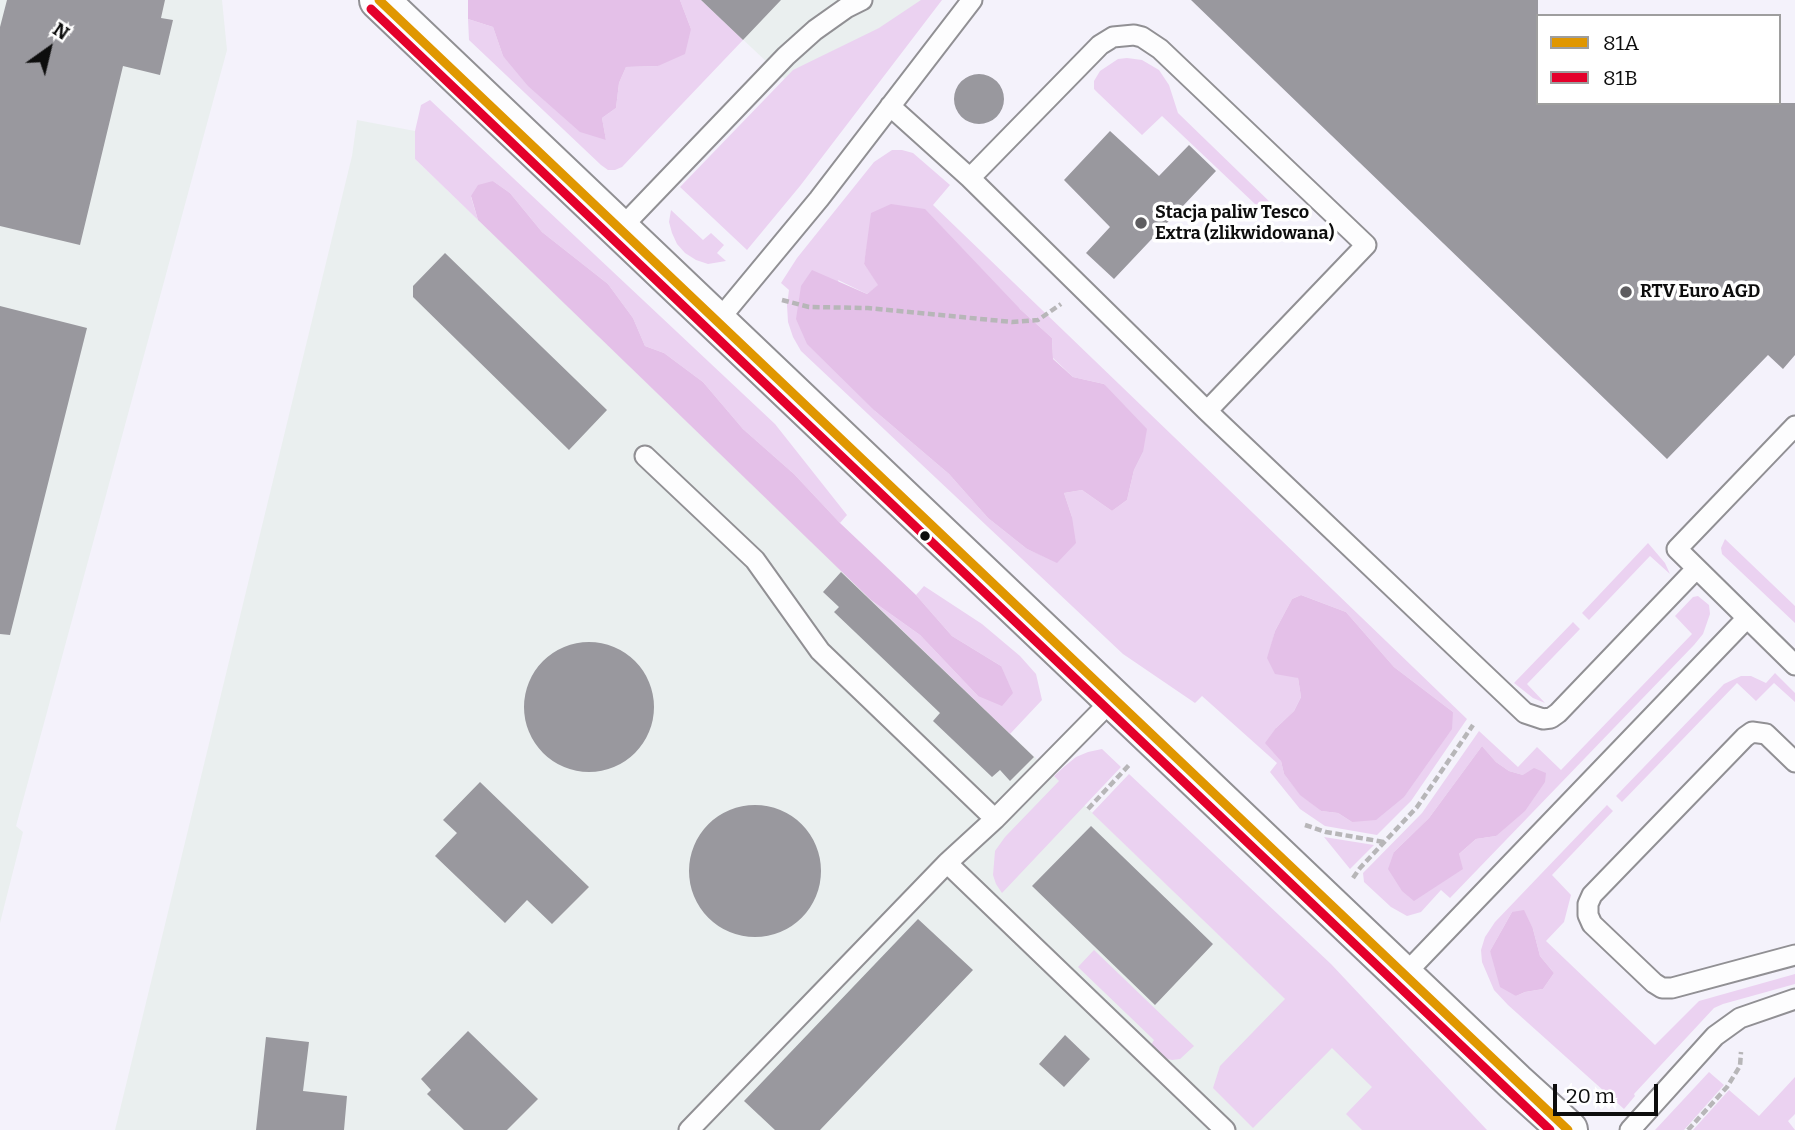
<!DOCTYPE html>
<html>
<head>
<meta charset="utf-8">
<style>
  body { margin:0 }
  #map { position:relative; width:1795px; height:1130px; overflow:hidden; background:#f4f2fb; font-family:Bitter,serif }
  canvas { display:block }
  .legend { position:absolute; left:1536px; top:14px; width:245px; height:91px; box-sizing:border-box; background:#fff; border:2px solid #9e9e9e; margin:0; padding:9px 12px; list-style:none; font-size:21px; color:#0d0d0d }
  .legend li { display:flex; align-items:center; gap:14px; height:35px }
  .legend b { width:35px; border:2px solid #9e9e9e }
  .north { position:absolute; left:14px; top:14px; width:70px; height:70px; -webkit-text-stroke:5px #fff; paint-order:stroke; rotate:34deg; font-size:19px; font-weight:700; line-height:28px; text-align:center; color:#0d0d0d }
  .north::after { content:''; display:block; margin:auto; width:24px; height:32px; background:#0d0d0d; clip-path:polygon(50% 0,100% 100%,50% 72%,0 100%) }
  .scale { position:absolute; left:1553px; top:1084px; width:105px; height:32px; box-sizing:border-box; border:4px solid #0d0d0d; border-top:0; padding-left:9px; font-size:21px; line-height:24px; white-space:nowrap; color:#0d0d0d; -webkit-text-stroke:5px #fff; paint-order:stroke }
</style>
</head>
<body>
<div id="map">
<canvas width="1795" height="1130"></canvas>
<ul class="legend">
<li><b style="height:9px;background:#e09701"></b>81A</li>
<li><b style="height:9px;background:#e4002b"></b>81B</li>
</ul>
<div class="north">N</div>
<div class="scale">20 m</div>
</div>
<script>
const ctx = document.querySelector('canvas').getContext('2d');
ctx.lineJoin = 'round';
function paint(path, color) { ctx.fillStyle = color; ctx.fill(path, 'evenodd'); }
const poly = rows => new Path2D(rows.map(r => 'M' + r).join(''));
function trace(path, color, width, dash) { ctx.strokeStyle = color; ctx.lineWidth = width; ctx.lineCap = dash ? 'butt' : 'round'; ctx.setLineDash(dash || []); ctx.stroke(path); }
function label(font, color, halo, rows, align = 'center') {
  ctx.font = font + ' Bitter,serif'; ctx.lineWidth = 7; ctx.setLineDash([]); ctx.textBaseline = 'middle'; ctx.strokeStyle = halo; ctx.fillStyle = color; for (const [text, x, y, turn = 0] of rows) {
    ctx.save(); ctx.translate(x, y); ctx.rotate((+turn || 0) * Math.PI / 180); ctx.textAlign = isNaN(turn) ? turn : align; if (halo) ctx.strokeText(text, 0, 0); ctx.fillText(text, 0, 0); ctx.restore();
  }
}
paint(poly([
  [0,0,222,0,227,50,16,826,23,832,0,923],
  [701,0,930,0,787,81],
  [357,120,415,131,415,159,1421,1130,115,1130,352,156]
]), '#eaefef');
paint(poly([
  [680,0,701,0,743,40,622,167,615,170,608,170,601,165,469,40,468,19,493,27,503,56,606,140,602,118,616,108,619,83,626,67,658,66,691,29],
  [921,0,942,0,800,186,747,250,680,187,793,70,879,28],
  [1127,58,1142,60,1159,70,1169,85,1178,113,1273,205,1270,208,1263,209,1255,204,1162,116,1142,135,1099,94,1094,89,1094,81,1100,71,1118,59],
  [430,100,775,424,847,515,840,523,794,474,743,429,703,382,664,353,645,346,633,318,608,284,542,232,510,193,493,181,471,197,478,220,415,159,415,131,421,105],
  [892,150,902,150,913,153,950,185,933,205,1467,719,1411,801,1377,835,1325,826,1300,809,1270,772,1277,763,1202,696,1195,703,1123,654,801,351,793,337,788,322,787,305,789,290,781,283,797,258,874,162],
  [868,241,1020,309,1052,338,1053,358,1073,377,1104,384,1143,452,1134,470,1127,500,1112,511,1082,490,1064,493,1072,517,1057,562,1027,549,988,518,949,474,875,411,838,280,867,294,879,285,864,264],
  [1301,595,1346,612,1394,667,1453,712,1352,822,1338,813,1321,811,1300,794,1284,774,1281,761,1276,728,1294,711,1301,697,1298,678,1268,658,1275,631,1292,599],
  [671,210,703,240,711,233,724,245,717,253,726,261,708,264,696,260,685,253,677,244,672,233,669,222],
  [1725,539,1795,606,1795,623,1722,554,1721,548],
  [1648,543,1665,563,1670,574,1650,556,1589,620,1582,613],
  [924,586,982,624,1020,656,1036,674,1042,700,1010,734,871,600,920,635,978,696,1001,666,952,636,916,595],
  [1698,596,1709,605,1710,614,1703,634,1694,645,1450,898,1441,890,1421,912,1407,916,1391,907,1364,882,1363,873,1422,813,1479,731,1518,767,1537,747,1561,770,1692,634,1675,616,1693,597],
  [1482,746,1496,762,1509,771,1523,775,1496,836,1476,839,1458,855,1394,852,1429,818],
  [1573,622,1580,629,1527,684,1545,703,1533,698,1514,683],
  [1775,673,1795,693,1795,702,1774,683,1756,701,1737,683,1622,802,1616,796,1724,684,1741,676,1751,676,1766,683],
  [1102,749,1121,767,1002,893,996,884,993,875,995,851,1005,837,1059,781,1054,776,1065,766,1076,757,1088,752],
  [1129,774,1331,964,1487,1130,1362,1130,1346,1114,1372,1087,1332,1048,1253,1128,1213,1088,1220,1066,1285,999,1092,813],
  [1607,805,1613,811,1552,875,1571,895,1564,922,1546,941,1655,1045,1699,1001,1795,974,1795,984,1723,1004,1714,1008,1634,1094,1635,1096,1624,1109,1508,1005,1494,990,1482,962,1481,950,1485,937,1495,922],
  [1512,912,1533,929,1540,956,1554,973,1543,989,1525,992,1516,996,1490,951],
  [1324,837,1374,845,1350,869],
  [1094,950,1194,1046,1180,1059,1172,1060,1164,1058,1151,1045,1154,1040,1078,967],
  [1709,1072,1724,1085,1684,1130,1655,1130],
  [1795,1077,1795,1114,1788,1121,1795,1130,1693,1130,1729,1090,1759,1116]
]), '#ebd2f1');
paint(poly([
  [468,0,680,0,691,29,685,54,658,66,626,67,619,83,616,108,602,118,606,140,580,132,528,86,503,56,493,27,468,19],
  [493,181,510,193,542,232,608,284,633,318,645,346,664,353,703,382,743,429,794,474,840,523,916,595,952,636,1001,666,1013,693,1002,706,978,696,920,635,871,600,478,220,471,196,478,185],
  [891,204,925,209,1020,309,1052,338,1053,359,1073,377,1104,384,1147,429,1143,452,1134,470,1127,500,1112,511,1082,490,1064,493,1072,517,1076,543,1057,563,1027,549,988,518,949,474,875,411,807,344,796,319,801,286,812,270,867,294,878,285,864,264,871,213],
  [1301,595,1346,612,1394,667,1453,712,1452,729,1404,797,1376,820,1352,822,1338,813,1321,811,1300,795,1284,774,1281,761,1265,743,1276,728,1294,711,1301,697,1298,678,1275,674,1267,658,1275,631,1292,599],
  [1482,746,1496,762,1509,771,1523,775,1534,768,1546,773,1545,782,1525,811,1496,836,1476,839,1459,854,1463,869,1414,901,1402,891,1388,869,1394,852,1429,818],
  [1524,910,1533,929,1540,956,1554,973,1543,989,1525,992,1516,996,1500,987,1490,951,1512,912]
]), '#e4c0e8');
paint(poly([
  [7,0,165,0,161,18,173,20,160,75,123,66,80,245,0,226,0,27],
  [701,0,781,0,743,40],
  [1191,0,1538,0,1538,103,1795,103,1795,355,1783,369,1768,355,1667,459],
  '954 99a25 25 0 1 1 50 0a25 25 0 1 1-50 0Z',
  [1110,131,1159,176,1189,145,1216,171,1114,279,1086,253,1110,227,1064,180],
  [445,253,607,410,569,450,413,297,413,286],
  [0,306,87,328,10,635,0,634],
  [841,572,1034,757,1010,781,1000,770,992,777,933,721,940,713,834,612,839,607,823,592],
  '524 707a65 65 0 1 1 130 0a65 65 0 1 1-130 0Z',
  [480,782,589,887,552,924,527,900,505,923,435,856,457,833,443,820],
  '689 871a66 66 0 1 1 132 0a66 66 0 1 1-132 0Z',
  [1091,826,1213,944,1155,1005,1032,886],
  [918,919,973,970,820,1130,775,1130,744,1101],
  [468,1031,538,1099,507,1130,464,1130,427,1094,431,1090,421,1079],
  [1065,1035,1090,1059,1064,1087,1039,1064],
  [266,1037,309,1042,303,1091,347,1096,344,1130,256,1130]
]), '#99989e');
const service = poly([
  [890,106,970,178,1207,411,1525,713,1543,719,1551,718,1558,713,1696,569],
  [970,178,1100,45,1113,37,1134,35,1142,37,1160,49,1366,245,1207,411],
  [620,229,786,56,815,30,846,8,862,0],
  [717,322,819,199,972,0],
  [1795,426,1677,549,1795,665],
  [645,456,755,560,820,651,995,819],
  [1114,698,995,819,947,863,1225,1130],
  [1795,762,1766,734,1752,732,1745,737,1592,895,1588,904,1588,915,1592,924,1654,983,1662,988,1672,988,1795,955],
  [1404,975,1747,618],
  [689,1130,947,863],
  [1630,1130,1715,1036,1740,1018,1795,999]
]);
const tertiary = poly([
  [379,0,1515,1082,1568,1130]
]);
trace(service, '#919094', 23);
trace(tertiary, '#919094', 42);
trace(poly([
  [782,300,809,307,868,308,1012,322,1038,320,1061,304],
  [1088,809,1130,764],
  [1305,825,1326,832,1384,842],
  [1353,878,1360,868,1417,807,1473,725],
  [1688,1130,1727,1087,1740,1066,1741,1052]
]), '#b7b6b8', 4.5, [7, 3.5]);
trace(service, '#fdfdfe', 19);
trace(tertiary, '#fdfdfe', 38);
trace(poly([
  [379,0,1568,1130]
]), '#e09701', 9);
trace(poly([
  [371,9,1550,1130]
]), '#e4002b', 9);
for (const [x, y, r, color] of [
  [1141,223,7,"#5e5d60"],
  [1626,292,7,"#5e5d60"],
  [925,536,6,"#0d0d0d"]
]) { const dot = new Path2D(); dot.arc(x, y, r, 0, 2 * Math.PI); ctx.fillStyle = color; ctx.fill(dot); trace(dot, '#fff', 2.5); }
label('bold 18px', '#0d0d0d', '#fff', [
  ["Stacja paliw Tesco",1155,213],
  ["Extra (zlikwidowana)",1155,234],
  ["RTV Euro AGD",1640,292]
], 'left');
</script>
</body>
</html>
